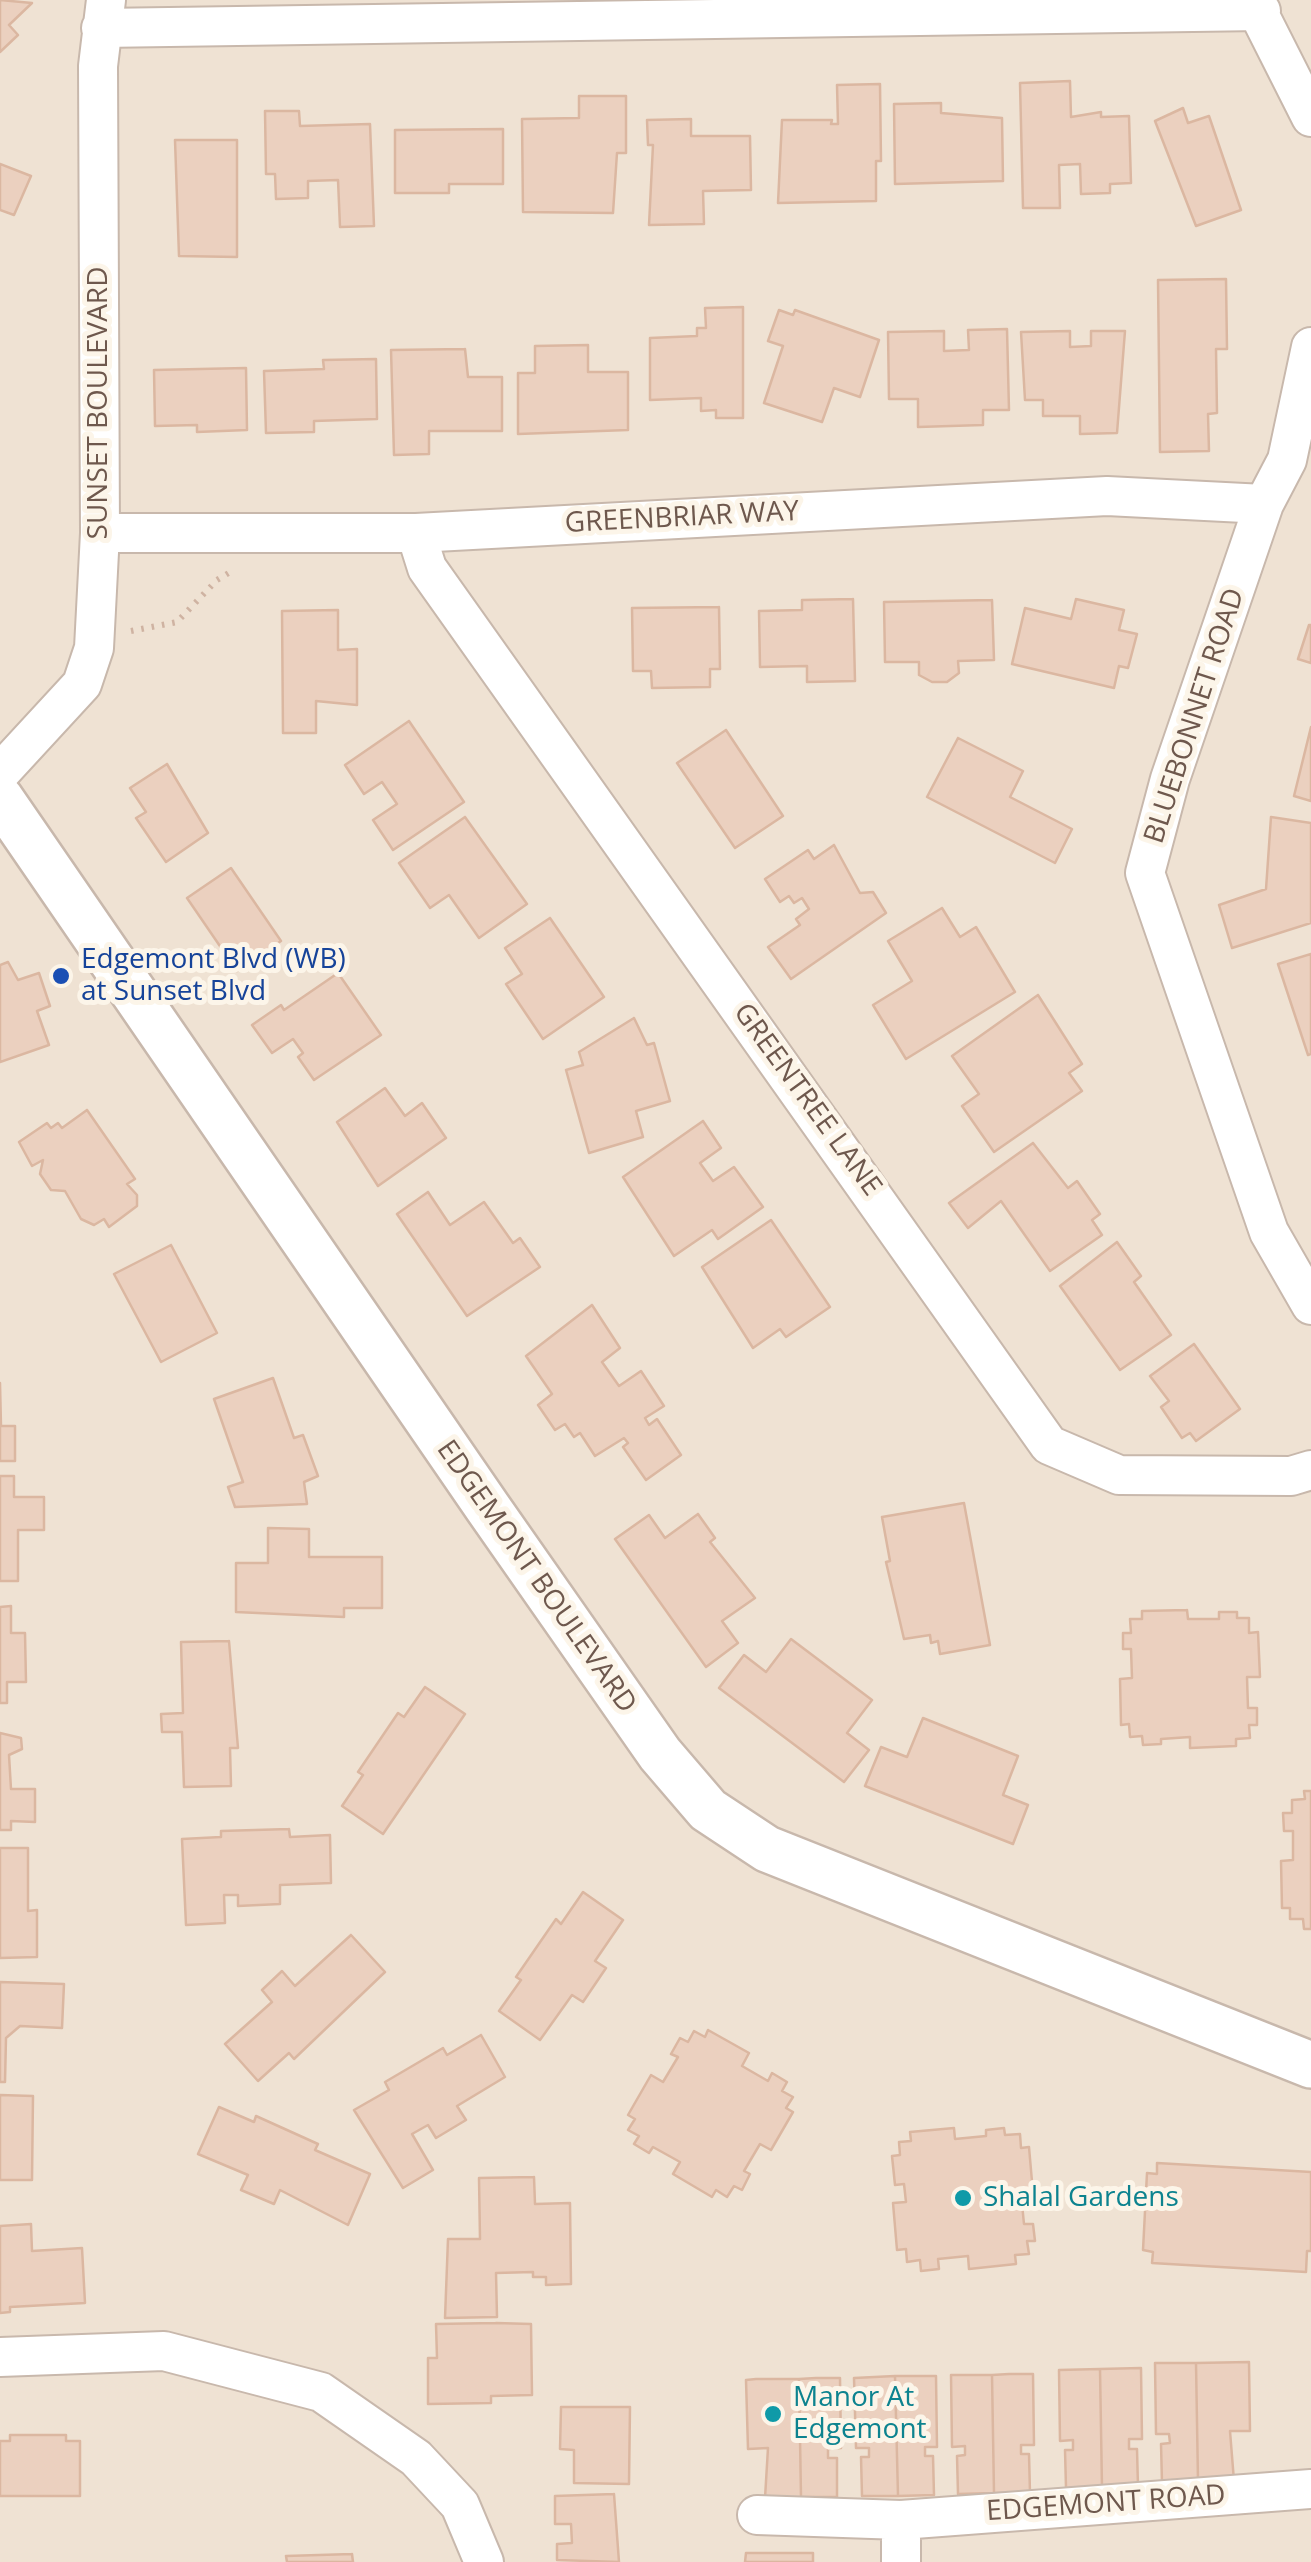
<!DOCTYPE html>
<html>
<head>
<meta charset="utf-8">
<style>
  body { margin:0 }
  canvas { display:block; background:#f9f0e4 }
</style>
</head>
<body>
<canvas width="1311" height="2562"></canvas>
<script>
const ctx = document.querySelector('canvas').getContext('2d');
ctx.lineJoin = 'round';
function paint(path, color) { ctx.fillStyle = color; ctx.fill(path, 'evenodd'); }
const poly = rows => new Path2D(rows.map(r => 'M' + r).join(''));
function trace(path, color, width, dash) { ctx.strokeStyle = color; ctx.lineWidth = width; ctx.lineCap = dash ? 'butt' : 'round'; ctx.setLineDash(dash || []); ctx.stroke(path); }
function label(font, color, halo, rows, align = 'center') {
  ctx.font = font + ' "Open Sans",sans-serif'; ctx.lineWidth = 10; ctx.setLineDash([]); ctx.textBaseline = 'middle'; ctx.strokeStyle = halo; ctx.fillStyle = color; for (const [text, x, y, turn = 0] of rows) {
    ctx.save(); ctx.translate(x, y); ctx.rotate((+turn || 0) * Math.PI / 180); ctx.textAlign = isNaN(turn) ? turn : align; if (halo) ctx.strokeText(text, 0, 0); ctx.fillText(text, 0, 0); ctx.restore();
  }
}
paint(poly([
  [0,0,1311,0,1311,2562,0,2562]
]), '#efe2d3');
const building = poly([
  [0,0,32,3,9,25,18,35,0,52,0,0],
  [1070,81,1071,117,1101,112,1101,117,1129,116,1131,183,1110,184,1110,193,1081,194,1080,164,1059,165,1060,208,1023,208,1020,83,1070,81],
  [880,84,881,161,876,161,876,201,778,203,782,120,832,120,831,124,838,124,837,85,880,84],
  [579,96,626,96,626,153,617,153,613,213,523,212,522,119,579,118,579,96],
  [941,103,941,113,1002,118,1003,181,895,184,894,104,941,103],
  [1183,108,1188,123,1209,116,1241,210,1196,226,1155,121,1183,108],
  [265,111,299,111,300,126,370,124,374,226,340,227,338,180,308,181,308,198,276,199,275,174,266,174,265,111],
  [691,119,691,136,750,136,751,190,703,191,704,224,649,225,653,145,648,145,647,120,691,119],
  [503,129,503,184,449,184,449,193,395,193,395,130,503,129],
  [175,140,237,140,237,257,179,256,175,140],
  [0,164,31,176,14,215,0,210,0,164],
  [1226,279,1227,349,1216,349,1217,413,1208,414,1209,451,1160,452,1158,280,1226,279],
  [743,307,743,418,716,418,716,410,701,411,701,398,650,400,650,338,697,336,697,328,706,328,705,308,743,307],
  [779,310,793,315,795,310,879,340,860,397,834,388,822,422,764,403,783,346,768,341,779,310],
  [1007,329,1009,410,983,410,983,425,918,427,918,399,889,399,888,332,944,331,944,351,969,350,968,330,1007,329],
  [1070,331,1070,347,1091,346,1091,331,1125,331,1117,433,1080,434,1080,416,1043,416,1043,400,1025,400,1021,332,1070,331],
  [588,345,588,372,628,372,628,430,518,434,518,373,535,373,535,346,588,345],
  [465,349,468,377,502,377,502,431,429,431,429,454,394,455,391,350,465,349],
  [376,359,377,419,314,421,314,432,266,433,264,371,324,369,323,360,376,359],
  [246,368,247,430,197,432,197,425,155,426,154,370,246,368],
  [853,599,855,681,807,682,807,666,760,667,759,611,802,610,802,600,853,599],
  [1076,599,1124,610,1119,630,1137,634,1128,668,1119,666,1114,688,1012,664,1025,608,1071,619,1076,599],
  [992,600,994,660,958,661,959,673,947,682,932,682,919,675,919,662,885,662,884,602,992,600],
  [719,607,720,669,710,669,710,687,652,688,651,671,633,671,632,608,719,607],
  [338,610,338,650,357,649,357,705,316,701,316,733,283,733,282,611,338,610],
  [1309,625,1311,625,1311,663,1298,659,1309,625],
  [409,721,464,802,393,850,373,820,397,804,382,782,364,794,345,765,409,721],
  [1311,727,1311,801,1294,796,1311,727],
  [726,730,783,816,735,848,677,763,726,730],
  [958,738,1023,771,1010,797,1072,829,1055,863,927,797,958,738],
  [167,764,208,833,166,862,136,818,146,812,130,788,167,764],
  [465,817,527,904,479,938,449,895,430,908,399,863,465,817],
  [1271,817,1311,823,1311,923,1232,948,1219,905,1266,889,1271,817],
  [834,845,860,893,873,892,886,913,791,979,768,947,800,925,796,919,809,909,802,898,794,903,789,896,780,902,765,879,808,850,814,859,834,845],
  [231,868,281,941,237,971,187,898,231,868],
  [942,908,960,937,976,927,1015,992,906,1059,873,1005,912,981,888,941,942,908],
  [550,918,604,997,543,1039,506,984,522,974,505,948,550,918],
  [1311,954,1311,1054,1308,1055,1278,964,1311,954],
  [8,962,18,980,39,973,50,1006,37,1011,49,1045,0,1062,0,965,8,962],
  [338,973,381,1035,314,1080,298,1057,303,1053,293,1039,272,1053,252,1025,281,1005,284,1010,338,973],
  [1038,995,1082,1064,1069,1073,1082,1091,994,1152,962,1106,979,1094,952,1056,1038,995],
  [634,1018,647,1045,654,1043,670,1101,636,1111,643,1137,589,1153,566,1070,583,1065,579,1052,634,1018],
  [385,1088,405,1116,422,1103,446,1138,378,1186,337,1122,385,1088],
  [87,1110,135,1179,127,1184,137,1195,137,1206,109,1227,104,1219,94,1225,81,1219,65,1191,51,1190,40,1174,43,1160,32,1166,19,1142,47,1123,51,1128,58,1123,62,1128,87,1110],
  [703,1121,721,1148,700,1163,713,1181,734,1167,763,1207,718,1239,712,1230,674,1256,623,1177,703,1121],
  [1033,1143,1068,1188,1077,1181,1100,1214,1092,1220,1102,1235,1050,1271,1001,1201,968,1228,949,1203,1033,1143],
  [428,1192,450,1225,484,1202,513,1243,520,1238,540,1267,467,1316,397,1214,428,1192],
  [771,1220,830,1307,786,1337,780,1329,753,1348,702,1267,771,1220],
  [1117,1242,1141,1276,1134,1282,1171,1335,1120,1370,1060,1286,1117,1242],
  [171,1245,217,1333,161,1362,114,1274,171,1245],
  [592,1305,620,1348,602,1362,619,1386,641,1371,664,1406,645,1418,649,1425,657,1419,681,1455,646,1480,623,1447,628,1443,624,1438,595,1456,580,1433,574,1437,565,1424,555,1430,538,1405,552,1394,526,1356,592,1305],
  [1194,1344,1240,1409,1196,1441,1190,1433,1182,1438,1161,1407,1169,1401,1150,1376,1194,1344],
  [273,1378,294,1438,303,1435,318,1476,304,1482,307,1504,235,1507,228,1487,243,1482,214,1399,273,1378],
  [0,1383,1,1426,15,1426,15,1461,0,1461,0,1383],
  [0,1476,14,1476,14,1497,44,1497,44,1530,18,1530,18,1581,0,1581,0,1476],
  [964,1503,990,1645,940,1654,938,1641,931,1643,930,1635,904,1639,886,1562,890,1561,882,1517,964,1503],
  [698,1514,715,1538,710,1542,755,1598,722,1621,738,1643,706,1667,615,1539,649,1515,665,1538,698,1514],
  [268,1528,309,1529,309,1557,382,1557,382,1608,344,1608,344,1617,236,1612,236,1563,268,1563,268,1528],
  [11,1606,11,1633,25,1633,26,1682,7,1682,7,1703,0,1703,0,1607,11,1606],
  [1187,1610,1188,1619,1219,1619,1219,1612,1237,1612,1237,1618,1249,1618,1249,1633,1258,1632,1260,1677,1247,1677,1248,1708,1257,1708,1257,1725,1249,1725,1250,1738,1236,1739,1236,1746,1190,1748,1190,1737,1161,1739,1161,1744,1143,1745,1142,1736,1130,1737,1129,1724,1121,1725,1120,1679,1132,1678,1131,1649,1123,1649,1123,1633,1131,1633,1130,1619,1142,1619,1142,1611,1187,1610],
  [791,1639,872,1700,847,1733,869,1750,844,1782,719,1688,744,1655,766,1672,791,1639],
  [229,1641,238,1748,230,1748,231,1786,184,1787,182,1732,162,1732,161,1714,183,1713,181,1642,229,1641],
  [425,1687,465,1714,383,1834,342,1806,363,1775,358,1772,398,1713,404,1717,425,1687],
  [923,1718,1018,1756,1003,1795,1028,1805,1013,1844,865,1786,881,1747,907,1757,923,1718],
  [0,1733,21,1738,22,1749,9,1755,11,1789,35,1789,35,1822,11,1821,11,1830,0,1830,0,1733],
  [1304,1791,1311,1791,1311,1929,1304,1929,1303,1919,1290,1919,1290,1908,1282,1908,1281,1861,1293,1860,1293,1831,1284,1831,1283,1813,1292,1813,1292,1800,1305,1799,1304,1791],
  [289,1829,290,1837,330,1835,331,1883,280,1885,280,1904,238,1906,238,1895,224,1895,225,1923,186,1925,182,1839,221,1837,221,1831,289,1829],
  [0,1848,28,1848,28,1911,37,1910,37,1957,0,1958,0,1848],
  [583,1892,623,1920,595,1961,606,1968,583,2002,572,1995,540,2040,499,2011,521,1980,516,1977,556,1919,561,1924,583,1892],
  [351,1935,385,1972,294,2059,289,2053,258,2081,225,2044,272,2002,262,1990,282,1971,295,1986,351,1935],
  [0,1982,64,1984,62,2028,20,2026,6,2038,5,2082,0,2082,0,1982],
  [708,2030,749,2053,742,2066,768,2081,772,2073,787,2082,782,2091,793,2097,786,2108,793,2112,771,2150,760,2144,744,2171,750,2174,742,2190,734,2186,727,2197,716,2190,712,2197,673,2174,680,2162,653,2147,649,2153,634,2144,639,2136,628,2130,635,2119,628,2115,651,2075,663,2082,678,2057,671,2054,680,2038,688,2042,694,2031,705,2037,708,2030],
  [481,2035,505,2077,457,2106,466,2120,436,2138,428,2125,412,2134,433,2170,403,2188,354,2110,389,2090,385,2082,443,2048,447,2055,481,2035],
  [0,2095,33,2096,32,2180,0,2180,0,2095],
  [219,2107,254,2122,256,2116,318,2144,315,2150,370,2174,348,2225,280,2190,274,2204,241,2190,248,2175,198,2154,219,2107],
  [954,2128,955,2139,986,2136,986,2130,1004,2128,1005,2135,1020,2134,1021,2148,1029,2147,1033,2193,1021,2194,1024,2224,1033,2224,1035,2241,1027,2241,1029,2254,1015,2255,1016,2264,969,2269,968,2256,938,2259,939,2269,921,2271,920,2260,907,2262,906,2249,897,2250,893,2203,906,2202,904,2184,895,2185,892,2156,900,2155,899,2142,911,2141,910,2132,954,2128],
  [1157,2163,1311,2172,1311,2251,1307,2251,1306,2272,1152,2263,1153,2252,1143,2250,1147,2173,1157,2174,1157,2163],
  [534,2177,535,2204,570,2203,571,2284,546,2285,546,2277,533,2277,533,2272,496,2273,497,2317,445,2318,448,2239,480,2239,479,2178,534,2177],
  [31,2224,32,2251,82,2248,85,2303,10,2307,10,2312,0,2313,0,2226,31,2224],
  [496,2323,531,2324,532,2395,491,2396,491,2403,428,2404,428,2358,437,2358,436,2324,496,2323],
  [1249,2362,1250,2431,1230,2431,1234,2481,1198,2481,1196,2363,1249,2362],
  [1155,2363,1196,2363,1198,2481,1162,2483,1161,2444,1170,2443,1169,2434,1156,2434,1155,2363],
  [1141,2368,1142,2439,1129,2439,1129,2449,1137,2449,1138,2487,1102,2488,1100,2369,1141,2368],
  [1100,2369,1102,2488,1066,2488,1065,2450,1073,2450,1073,2440,1060,2441,1059,2370,1100,2369],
  [1009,2374,1033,2374,1034,2445,1021,2445,1021,2454,1029,2454,1030,2493,994,2493,992,2375,1009,2374],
  [951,2375,992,2375,994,2493,958,2494,957,2456,965,2455,965,2446,952,2447,951,2375],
  [895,2376,898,2496,862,2496,861,2457,869,2457,869,2448,856,2448,854,2378,895,2376],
  [895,2376,936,2376,937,2447,925,2447,925,2456,933,2456,934,2495,898,2496,895,2376],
  [816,2378,840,2378,841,2448,828,2449,828,2458,837,2458,837,2497,801,2497,799,2379,816,2378],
  [756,2379,799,2379,801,2497,765,2498,768,2448,748,2449,746,2380,756,2379],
  [561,2407,630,2407,629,2484,574,2483,574,2450,560,2449,561,2407],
  [10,2435,66,2435,66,2441,80,2441,80,2496,0,2496,0,2441,10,2441,10,2435],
  [614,2494,619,2562,557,2560,557,2544,572,2543,571,2524,555,2524,555,2496,614,2494],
  [746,2553,813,2553,813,2562,745,2562,746,2553],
  [352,2554,353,2562,287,2562,286,2556,352,2554]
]);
paint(building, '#ebd0bf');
trace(building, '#dbb7a1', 2.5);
const minor = poly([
  [1252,0,1311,117],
  [101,28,1261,11],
  [1311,347,1287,460,1264,504,1170,779,1145,873,1269,1232,1311,1305],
  [100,533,416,533,1107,496,1264,504],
  [416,533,427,568,1049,1445,1119,1475,1291,1476,1311,1470],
  [0,773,82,684,94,648,100,533,98,66,106,0],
  [0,2357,164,2351,321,2392,416,2458,460,2505,484,2562],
  [757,2515,901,2520,1311,2489],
  [901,2562,901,2520]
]);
const tertiary = poly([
  [0,798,488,1508,660,1754,708,1810,767,1849,1311,2065]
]);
trace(minor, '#c8b8ac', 42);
trace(tertiary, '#c8b8ac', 50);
trace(poly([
  [131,631,177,622,217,580,232,571]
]), '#cfb3a2', 6, [2.5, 8]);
trace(minor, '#fff', 38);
trace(tertiary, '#fff', 45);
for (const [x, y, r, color] of [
  [61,976,10,"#1a4fb4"],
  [963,2198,10,"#0f9aa8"],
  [773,2414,10,"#0f9aa8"]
]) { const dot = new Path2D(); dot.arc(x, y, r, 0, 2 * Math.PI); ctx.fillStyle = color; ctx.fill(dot); trace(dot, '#fcf5e9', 4); }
label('28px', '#6e584d', '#fcf5e9', [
  ["SUNSET BOULEVARD",99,403,-90],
  ["GREENBRIAR WAY",682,518,-3],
  ["BLUEBONNET ROAD",1195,716,-72],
  ["GREENTREE LANE",807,1100,54],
  ["EDGEMONT BOULEVARD",536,1577,55],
  ["EDGEMONT ROAD",1106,2504,-4]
]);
label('28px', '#164399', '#fcf5e9', [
  ["Edgemont Blvd (WB)",81,960],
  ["at Sunset Blvd",81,992]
], 'left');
label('28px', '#0d838f', '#fcf5e9', [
  ["Shalal Gardens",983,2198],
  ["Manor At",793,2398],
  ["Edgemont",793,2430]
], 'left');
</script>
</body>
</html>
